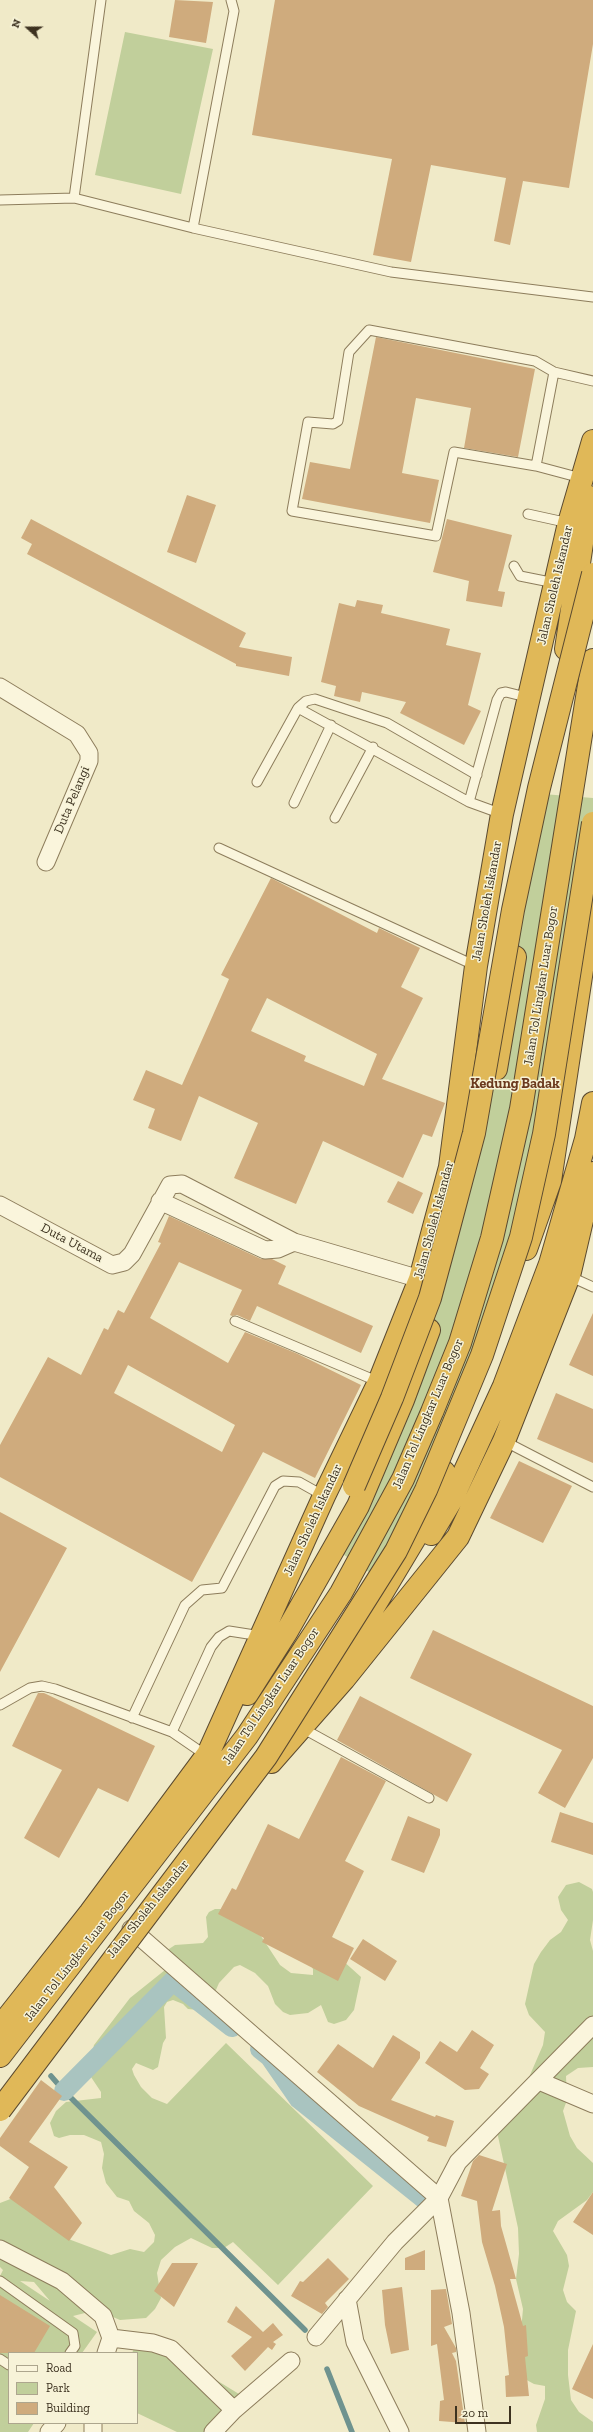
<!DOCTYPE html>
<html>
<head>
<meta charset="utf-8">
<style>
  body { margin:0 }
  #map { position:relative; width:593px; height:2432px; overflow:hidden; background:#f0eac8; font-family:"Zilla Slab",serif }
  canvas { display:block }
  .legend { position:absolute; left:8px; top:2352px; width:130px; height:72px; box-sizing:border-box; background:#f7f3d8; border:1px solid #ada68e; margin:0; padding:5px 7px; list-style:none; font-size:12px; color:#3d3220 }
  .legend li { display:flex; align-items:center; gap:8px; height:20px }
  .legend b { width:20px; border:1px solid #ada68e }
  .north { position:absolute; left:8px; top:8px; width:40px; height:40px; -webkit-text-stroke:3px #f7f3d8; paint-order:stroke; rotate:291deg; font-size:11px; font-weight:700; line-height:16px; text-align:center; color:#3d3220 }
  .north::after { content:''; display:block; margin:auto; width:14px; height:18px; background:#3d3220; clip-path:polygon(50% 0,100% 100%,50% 72%,0 100%) }
  .scale { position:absolute; left:455px; top:2406px; width:56px; height:18px; box-sizing:border-box; border:2px solid #3d3220; border-top:0; padding-left:5px; font-size:12px; line-height:14px; white-space:nowrap; color:#3d3220; -webkit-text-stroke:3px #f7f3d8; paint-order:stroke }
</style>
</head>
<body>
<div id="map">
<canvas width="593" height="2432"></canvas>
<ul class="legend">
<li><b style="height:5px;background:#faf5dc"></b>Road</li>
<li><b style="height:11px;background:#c1cf9b"></b>Park</li>
<li><b style="height:11px;background:#cfab7d"></b>Building</li>
</ul>
<div class="north">N</div>
<div class="scale">20 m</div>
</div>
<script>
const ctx = document.querySelector('canvas').getContext('2d');
ctx.lineJoin = 'round';
function paint(path, color) { ctx.fillStyle = color; ctx.fill(path, 'evenodd'); }
const poly = rows => new Path2D(rows.map(r => 'M' + r).join(''));
function trace(path, color, width, dash) { ctx.strokeStyle = color; ctx.lineWidth = width; ctx.lineCap = dash ? 'butt' : 'round'; ctx.setLineDash(dash || []); ctx.stroke(path); }
function label(font, color, halo, rows, align = 'center') {
  ctx.font = font + ' "Zilla Slab",serif'; ctx.lineWidth = 3; ctx.setLineDash([]); ctx.textBaseline = 'middle'; ctx.strokeStyle = halo; ctx.fillStyle = color; for (const [text, x, y, turn = 0] of rows) {
    ctx.save(); ctx.translate(x, y); ctx.rotate((+turn || 0) * Math.PI / 180); ctx.textAlign = isNaN(turn) ? turn : align; if (halo) ctx.strokeText(text, 0, 0); ctx.fillText(text, 0, 0); ctx.restore();
  }
}
paint(poly([
  [125,32,213,49,181,194,95,175],
  [543,794,593,798,593,823,521,1237,379,1579,334,1548,418,1361],
  [579,1882,592,1889,593,1892,593,1920,590,1940,593,1951,593,2067,578,2068,566,2076,567,2100,563,2111,570,2136,577,2148,593,2163,593,2192,587,2200,558,2221,553,2231,567,2255,569,2266,563,2290,567,2302,576,2311,568,2350,568,2375,571,2400,579,2412,593,2422,593,2432,537,2432,536,2425,545,2399,545,2386,534,2384,523,2378,512,2346,522,2320,523,2309,516,2279,519,2254,518,2228,496,2127,527,2082,543,2045,545,2032,529,2015,525,2004,531,1977,534,1964,541,1952,550,1940,561,1932,568,1920,561,1910,558,1897,566,1885],
  [215,1909,221,1909,261,1936,280,1965,291,1973,313,1975,313,1969,307,1960,341,1959,361,1977,354,2010,346,2020,334,2024,328,2022,321,2005,308,2013,290,2015,283,2012,275,2004,268,1986,255,1973,240,1965,234,1967,219,1983,212,1999,199,2010,188,2009,183,2004,173,2000,167,2002,164,2007,166,2038,163,2043,158,2067,153,2070,136,2063,132,2069,134,2075,141,2087,152,2098,167,2104,226,2043,373,2186,278,2285,233,2242,224,2248,212,2248,191,2238,175,2247,161,2260,157,2273,161,2298,155,2309,146,2318,120,2320,97,2310,73,2316,97,2332,82,2353,9,2353,9,2423,34,2423,28,2432,0,2432,0,2276,3,2270,0,2267,0,2203,13,2198,71,2240,111,2255,130,2249,144,2252,154,2242,155,2235,149,2223,134,2211,129,2201,117,2197,106,2183,102,2168,104,2154,101,2142,84,2135,70,2135,59,2138,54,2136,50,2123,56,2111,66,2102,101,2098,101,2092,91,2077,89,2065,94,2045,130,1998,165,1970,169,1949,175,1945,203,1943,208,1937,206,1917,209,1912],
  [20,2281,34,2282,50,2301],
  [141,2334,239,2394,214,2432,177,2432,137,2413,137,2353,132,2353]
]), '#c1cf9b');
trace(poly([
  [51,2076,64,2091,305,2330],
  [327,2369,352,2432]
]), '#6f938f', 5.5);
trace(poly([
  [260,2049,270,2057,299,2099,423,2198],
  [64,2091,173,1981,232,2027]
]), '#a9c4c0', 20);
paint(poly([
  [175,0,213,2,206,43,169,37],
  [275,0,593,0,593,44,569,188,523,181,510,245,494,241,506,178,431,165,411,262,373,255,392,159,252,135],
  [376,337,535,369,518,457,464,448,471,408,416,398,402,473,439,480,430,523,302,499,310,462,350,469],
  [187,495,216,505,196,563,167,552],
  [31,519,246,633,239,647,292,657,289,676,236,666,236,664,27,554,32,544,21,538],
  [447,519,512,535,498,591,505,592,502,607,466,601,469,581,433,572],
  [357,600,383,605,381,613,450,629,446,645,481,653,468,705,481,711,464,745,400,713,406,702,362,692,360,702,334,696,336,686,321,682,339,603,355,607],
  [271,878,377,933,379,928,420,948,401,987,423,998,382,1079,445,1103,432,1137,423,1134,403,1178,323,1141,296,1204,234,1178,258,1123,199,1096,181,1141,148,1128,155,1109,133,1100,146,1070,182,1085,229,979,221,975],
  [267,998,377,1054,364,1086,304,1061,306,1056,251,1031],
  [398,1181,423,1193,413,1214,387,1202],
  [169,1216,261,1259,272,1259,286,1266,278,1284,373,1326,361,1353,257,1306,250,1321,237,1315,232,1316,230,1315,242,1290,179,1262,150,1318,228,1363,245,1332,298,1354,361,1385,315,1478,263,1452,192,1582,0,1477,0,1445,48,1357,81,1375,104,1328,108,1330,118,1310,124,1313,161,1243,158,1242],
  [128,1365,235,1425,222,1452,114,1393],
  [593,1313,593,1376,569,1365],
  [556,1393,593,1409,593,1463,537,1439],
  [519,1461,572,1486,543,1543,490,1518],
  [0,1512,67,1548,0,1672],
  [433,1630,593,1706,593,1758,565,1808,538,1793,562,1750,410,1678],
  [38,1693,44,1693,155,1746,128,1802,98,1788,59,1858,24,1838,62,1770,12,1746],
  [360,1696,472,1754,447,1802,337,1740],
  [341,1757,386,1781,345,1861,364,1871,332,1937,354,1948,338,1981,262,1942,264,1938,218,1914,232,1888,236,1890,268,1824,299,1839],
  [560,1812,593,1823,593,1855,551,1842],
  [408,1816,440,1829,440,1835,424,1873,391,1860],
  [363,1939,397,1961,385,1981,350,1959],
  [472,2030,494,2045,480,2068,489,2074,479,2089,465,2090,425,2063,440,2041,457,2052],
  [393,2035,420,2052,420,2058,391,2100,435,2117,436,2115,454,2121,446,2147,427,2141,429,2137,359,2106,317,2072,338,2044,373,2068],
  [41,2080,62,2096,29,2142,68,2167,54,2187,82,2223,69,2241,9,2198,29,2167,0,2146,0,2138],
  [479,2155,507,2164,492,2211,500,2210,501,2226,516,2279,510,2279,523,2326,526,2325,528,2356,525,2357,529,2396,506,2397,505,2376,509,2375,504,2327,495,2286,482,2242,477,2201,461,2196,473,2161],
  [593,2192,593,2235,573,2222],
  [425,2250,425,2270,405,2270,405,2258],
  [328,2258,349,2279,325,2303,328,2307,322,2314,291,2296,300,2281,303,2282],
  [172,2263,198,2263,174,2307,154,2291],
  [402,2287,409,2350,391,2354,385,2325,382,2290],
  [446,2289,452,2324,444,2327,456,2348,456,2352,452,2353,456,2361,465,2423,439,2421,440,2401,444,2400,437,2344,431,2346,431,2290],
  [0,2295,50,2326,34,2353,0,2353],
  [236,2306,263,2332,273,2323,283,2335,273,2342,276,2344,272,2350,268,2347,245,2371,231,2356,252,2337,227,2322],
  [593,2344,593,2399,572,2389]
]), '#cfab7d');
const lane = poly([
  [74,198,101,0],
  [0,200,74,198,193,228,391,272,593,297],
  [193,228,234,11,231,0],
  [536,466,554,372],
  [581,478,536,466,454,452,436,536,292,511,308,422,333,424,338,421,349,352,369,330,535,361,554,372,593,381],
  [528,514,569,523],
  [514,566,520,576,555,583],
  [298,708,306,701,315,699,387,723,477,775],
  [257,782,298,708,469,802,502,814],
  [469,802,497,700,501,693,506,692,530,698],
  [294,803,331,725],
  [335,818,373,747],
  [219,848,476,966],
  [569,1276,593,1287],
  [235,1321,379,1382],
  [504,1441,593,1487],
  [0,1705,30,1688,42,1686,55,1689,172,1732,207,1756],
  [132,1718,185,1605,202,1590,222,1588,275,1486,283,1481,299,1482,324,1496],
  [302,1728,429,1798],
  [172,1732,211,1647,219,1637,229,1631,261,1636],
  [0,2281,73,2333,75,2346,70,2353],
  [0,2359,9,2365]
]);
const street = poly([
  [0,687,77,734,89,753,89,761,46,862],
  [160,1201,265,1250,278,1249,294,1242],
  [0,1205,112,1265,124,1262,132,1254,170,1185,182,1184,294,1242,420,1279],
  [131,1929,439,2198,461,2313,477,2432],
  [539,2081,593,2104],
  [0,2249,62,2281,103,2316,111,2338,153,2343,171,2349,234,2410],
  [347,2299,355,2342,400,2432],
  [316,2337,395,2242,439,2198,458,2162,593,2025],
  [106,2353,111,2338],
  [49,2432,57,2423],
  [93,2432,93,2423],
  [213,2432,234,2410,291,2361]
]);
const highway = poly([
  [566,649,589,497],
  [496,1069,515,957],
  [526,1249,550,1181,593,897],
  [431,1534,452,1499,504,1386,550,1264,586,1139,593,1103],
  [334,1673,428,1516,444,1472],
  [247,1694,287,1631,358,1506,403,1400,429,1330],
  [271,1762,344,1679,458,1537,504,1441,569,1276,593,1173],
  [0,2027,90,1913,208,1754,324,1496,379,1382,420,1279,450,1167,476,966,502,814,569,523,593,441],
  [0,2056,247,1736,341,1593,403,1479,432,1412,460,1343,492,1238,521,1109,593,660]
]);
trace(lane, '#8d7d5c', 11);
trace(street, '#8d7d5c', 19);
trace(highway, '#5b4a30', 24);
trace(lane, '#faf5dc', 9);
trace(street, '#faf5dc', 17);
trace(highway, '#e0b858', 22);
const highwayBridge = poly([
  [354,1486,392,1398,430,1298,447,1235,474,1133,513,910,539,788,593,574],
  [0,2110,266,1757,396,1551,426,1490,482,1355,521,1237,544,1134,593,823]
]);
trace(highwayBridge, '#5b4a30', 24, []);
trace(highwayBridge, '#e0b858', 22);
label('13px', '#3d3220', '#f7f3d8', [
  ["Jalan Sholeh Iskandar",555,585,-77],
  ["Duta Pelangi",72,800,-67],
  ["Jalan Sholeh Iskandar",487,901,-80],
  ["Jalan Tol Lingkar Luar Bogor",541,986,-81],
  ["Jalan Sholeh Iskandar",434,1220,-75],
  ["Duta Utama",72,1243,28],
  ["Jalan Tol Lingkar Luar Bogor",428,1414,-67],
  ["Jalan Sholeh Iskandar",313,1520,-65],
  ["Jalan Tol Lingkar Luar Bogor",271,1696,-56],
  ["Jalan Sholeh Iskandar",148,1909,-51],
  ["Jalan Tol Lingkar Luar Bogor",77,1956,-52]
]);
label('bold 14px', '#6b391e', '#f7f3d8', [
  ["Kedung Badak",515,1084]
]);
</script>
</body>
</html>
